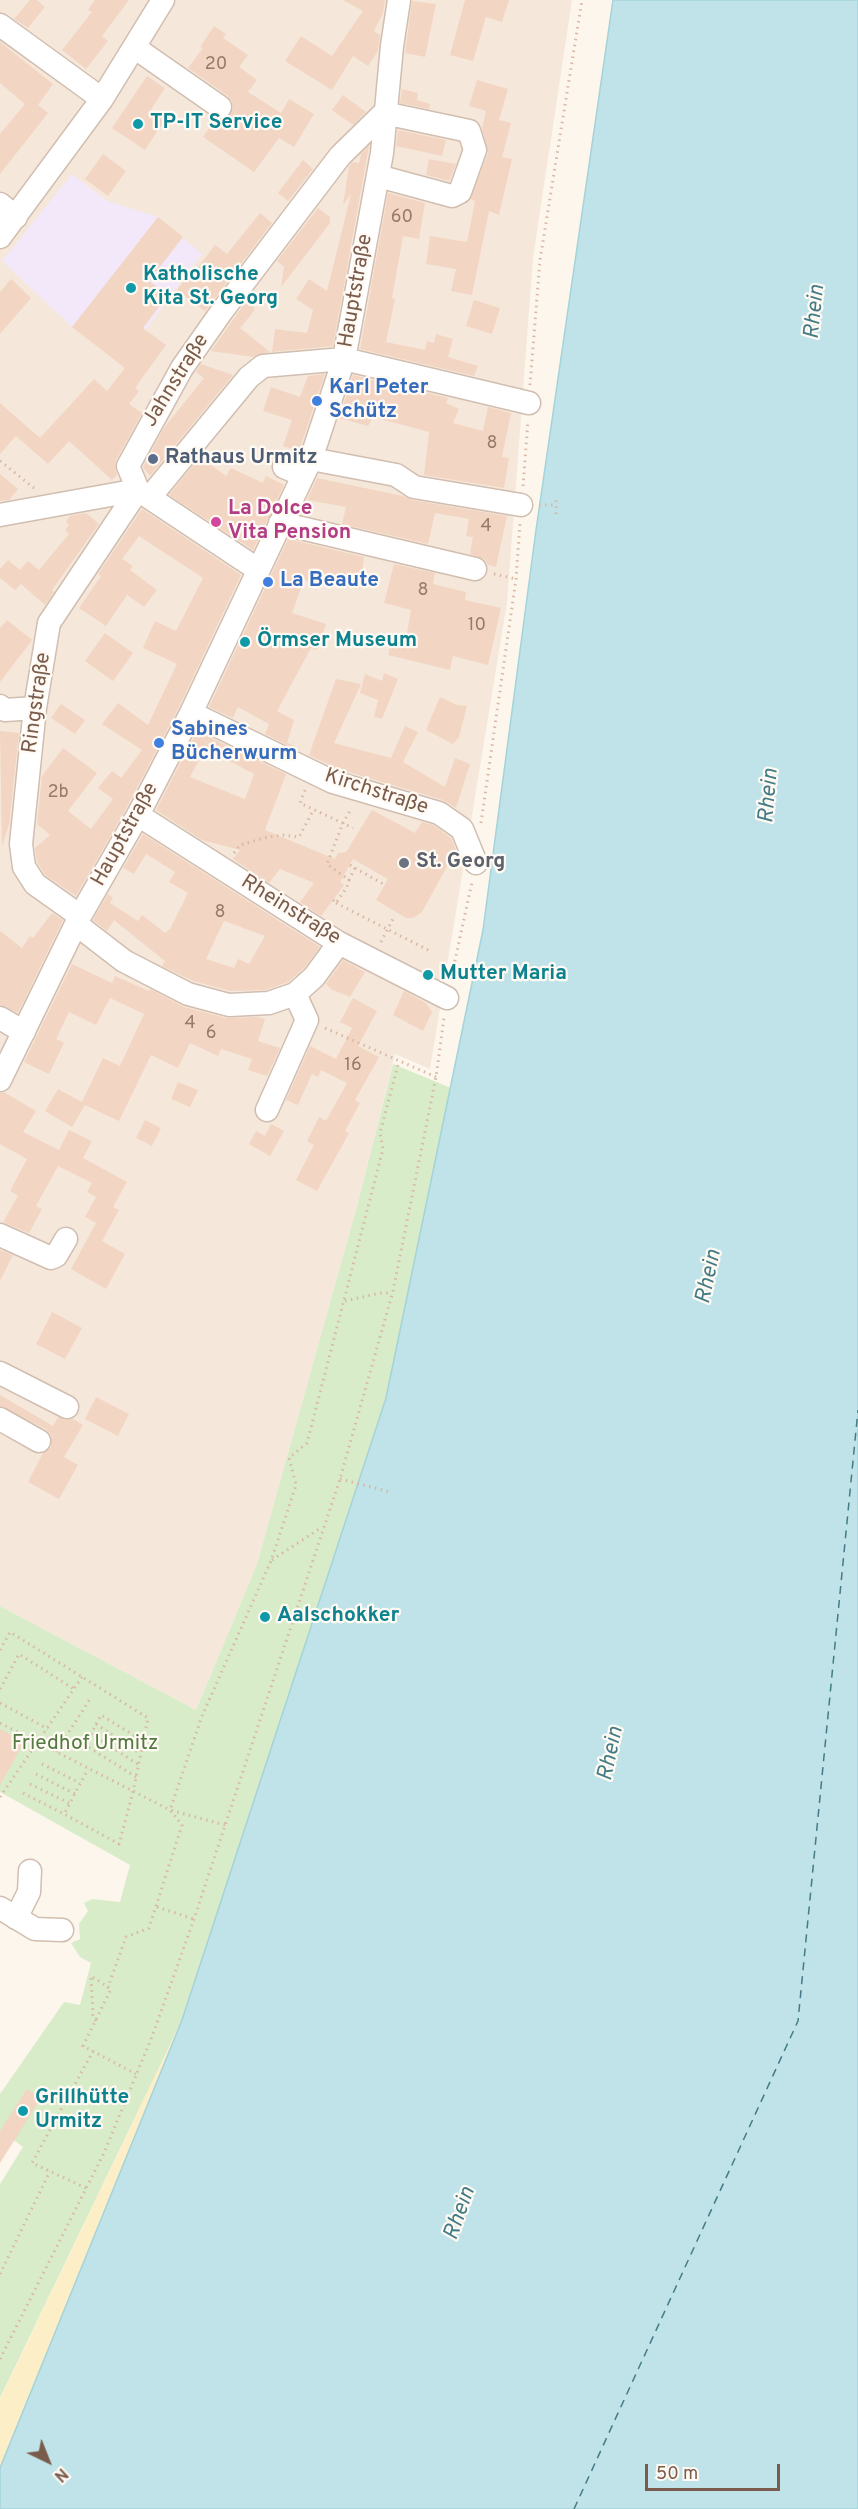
<!DOCTYPE html>
<html>
<head>
<meta charset="utf-8">
<style>
  body { margin:0 }
  #map { position:relative; width:858px; height:2509px; overflow:hidden; background:#fdf6ec; font-family:Overpass,sans-serif }
  canvas { display:block }
  .north { position:absolute; left:18px; top:2431px; width:60px; height:60px; -webkit-text-stroke:4px #fffaf3; paint-order:stroke; rotate:137deg; font-size:16px; font-weight:700; line-height:24px; text-align:center; color:#7a5c4d }
  .north::after { content:''; display:block; margin:auto; width:21px; height:27px; background:#7a5c4d; clip-path:polygon(50% 0,100% 100%,50% 72%,0 100%) }
  .scale { position:absolute; left:645px; top:2464px; width:135px; height:27px; box-sizing:border-box; border:3px solid #7a5c4d; border-top:0; padding-left:8px; font-size:18px; line-height:21px; white-space:nowrap; color:#7a5c4d; -webkit-text-stroke:4px #fffaf3; paint-order:stroke }
</style>
</head>
<body>
<div id="map">
<canvas width="858" height="2509"></canvas>
<div class="north">N</div>
<div class="scale">50 m</div>
</div>
<script>
const ctx = document.querySelector('canvas').getContext('2d');
ctx.lineJoin = 'round';
function paint(path, color) { ctx.fillStyle = color; ctx.fill(path, 'evenodd'); }
const poly = rows => new Path2D(rows.map(r => 'M' + r).join(''));
function trace(path, color, width, dash) { ctx.strokeStyle = color; ctx.lineWidth = width; ctx.lineCap = dash ? 'butt' : 'round'; ctx.setLineDash(dash || []); ctx.stroke(path); }
function label(font, color, halo, rows, align = 'center') {
  ctx.font = font + ' Overpass,sans-serif'; ctx.lineWidth = 4.5; ctx.setLineDash([]); ctx.textBaseline = 'middle'; ctx.strokeStyle = halo; ctx.fillStyle = color; for (const [text, x, y, turn = 0] of rows) {
    ctx.save(); ctx.translate(x, y); ctx.rotate((+turn || 0) * Math.PI / 180); ctx.textAlign = isNaN(turn) ? turn : align; if (halo) ctx.strokeText(text, 0, 0); ctx.fillText(text, 0, 0); ctx.restore();
  }
}
paint(poly([
  [0,0,572,0,533,258,507,603,430,1069,395,1054,357,1206,257,1564,196,1710,0,1606]
]), '#f5e8da');
paint(poly([
  [72,174,107,201,158,217,202,254,120,364,72,327,2,261]
]), '#f3e8fa');
paint(poly([
  [393,1064,451,1088,386,1399,182,2020,0,2398,0,2184,23,2147,0,2130,0,2094,64,2002,80,2005,91,1963,80,1957,71,1943,80,1939,79,1924,88,1911,84,1903,92,1899,120,1902,130,1865,0,1792,0,1606,196,1710,257,1564,357,1206]
]), '#d8ecc9');
paint(poly([
  [182,2020,0,2468,0,2399]
]), '#fcefc7');
const water = poly([
  [613,0,858,0,858,2509,0,2509,0,2468,182,2020,386,1398,483,930,536,530,613,0]
]);
paint(water, '#bfe3e8');
trace(water, '#a5d3da', 1.5);
trace(poly([
  [574,2509,798,2021,858,1410]
]), '#437c86', 1.5, [8, 6]);
paint(poly([
  [30,0,37,0,45,7,28,28,14,19],
  [95,0,129,0,102,36,108,41,86,69,62,50,92,12,88,10],
  [343,0,385,0,383,13,374,31,380,35,378,51,368,66,353,56,332,90,285,61,301,36,332,56,363,11],
  [465,0,509,0,502,22,486,17,473,61,450,55],
  [412,1,436,4,425,57,405,53],
  [214,26,226,34,223,38,248,55,239,67,257,80,248,92,281,113,289,99,314,114,294,147,279,138,254,172,203,137,216,119,226,119,233,109,232,102,228,96,188,68,203,48,200,47],
  [0,42,53,84,38,105,48,113,0,174,0,134,25,104,0,83],
  [147,76,165,88,150,111,164,121,145,150,112,128],
  [477,80,508,89,499,120,511,123,502,157,512,159,499,215,489,211,472,295,451,291,456,269,426,264,430,236,467,242,475,201,470,199,488,154,482,128,486,111,469,106],
  [402,89,418,93,417,100,430,104,429,109,400,103],
  [343,95,366,112,353,125,332,110],
  [398,130,446,140,442,156,396,146],
  [369,146,333,346,272,352,275,329,307,333,313,310,296,299,309,279,327,291,351,194,343,205,349,166,353,162,359,163,361,154],
  [103,154,126,171,108,196,85,179],
  [429,159,456,164,449,181,426,175],
  [303,160,313,169,288,201,278,193],
  [388,193,425,203,419,239,403,236,392,298,395,299,386,342,425,350,427,341,434,343,436,334,453,339,448,357,478,366,474,376,360,349],
  [318,208,330,217,330,223,281,287,284,267,277,261],
  [260,213,272,223,205,311,177,290,190,273,192,275,215,245,227,254],
  [158,217,183,237,149,281,168,295,143,328,166,345,135,388,139,391,129,404,142,413,116,460,115,466,117,475,112,480,69,441,48,464,16,436,0,454,0,403,40,438,94,379,107,391,125,368,72,327],
  [11,279,31,298,0,334,0,292],
  [247,300,254,305,254,311,240,328,270,352,253,357,211,351],
  [474,300,500,308,492,334,466,326],
  [201,364,233,375,150,476,143,467,164,428,204,378,196,372],
  [325,374,299,451,283,446,292,420,263,411,271,387,300,397,308,376],
  [353,375,448,398,446,403,459,409,453,423,483,431,488,407,511,413,502,457,509,458,504,488,424,475,429,432,373,417,368,426,339,418],
  [200,457,226,476,231,468,263,483,266,476,284,485,253,550,169,495],
  [0,474,18,489,9,500,0,501],
  [317,478,403,496,412,500,507,516,496,567,488,565,484,559,470,554,473,537,466,536,469,519,435,513,428,544,342,524,346,507,307,500],
  [142,509,241,575,179,707,126,809,76,896,45,875,37,862,35,848,50,835,37,824,42,776,63,748,97,773,68,811,91,829,113,799,98,788,112,771,121,778,142,750,102,724,118,703,148,725,177,664,143,648,155,621,176,631,203,578,139,536,122,559,133,566,130,570,157,590,144,607,127,595,106,626,79,608,101,576,98,574],
  [86,513,99,524,52,590,54,592,45,605,21,584,15,590,0,578,0,569,8,560,20,570,28,561,39,570,69,534,65,530,69,525,66,521,70,516],
  [288,539,364,557,360,589,328,586,304,580,292,613,326,624,317,650,311,648,277,711,294,720,287,743,296,746,295,749,265,734,269,724,238,707,233,718,209,707],
  [394,564,435,573,433,584,466,592,465,600,501,608,488,665,453,656,450,670,388,655,393,636,406,639,411,610,384,603],
  [7,620,32,640,0,682,0,628],
  [105,633,133,653,113,681,85,661],
  [384,673,398,679,382,719,374,717,378,700,360,693,365,674,382,681],
  [336,679,361,684,334,743,391,758,405,726,418,732,403,762,445,787,455,758,470,764,456,808,443,800,338,769,309,755],
  [440,697,457,705,467,706,459,737,453,744,426,730],
  [61,704,85,720,75,734,51,718],
  [0,731,19,733,9,825,2,846],
  [197,731,286,774,265,830,335,859,338,853,346,852,372,810,415,833,422,822,433,825,451,838,456,850,422,912,413,918,406,918,376,900,388,879,353,859,340,882,344,885,321,916,300,902,314,883,280,869,269,883,233,859,240,850,202,840,156,810],
  [205,748,254,774,245,799,190,777],
  [143,834,320,947,304,968,288,982,266,990,230,991,193,981,162,966,165,961,114,920,107,931,93,920,108,894,113,898,110,903,138,921,142,915,165,933,170,929,188,893,169,882,175,872,146,854,134,874,123,868],
  [224,921,265,936,249,964,238,959,234,968,206,959],
  [52,913,63,920,18,1013,0,1005,0,931,22,948,30,936,33,938],
  [343,960,365,972,350,997,332,990,326,984],
  [72,964,112,983,115,976,149,991,150,989,184,1007,226,1018,258,1017,265,1019,258,1041,280,1048,267,1076,248,1070,252,1059,221,1049,218,1056,190,1043,178,1068,151,1055,119,1121,85,1105,72,1127,45,1111,58,1089,82,1102,103,1058,120,1066,144,1014,110,998,96,1025,69,1012,56,1039,64,1043,49,1074,24,1062],
  [404,991,426,1003,432,1012,423,1031,393,1015],
  [353,998,377,1011,358,1046,379,1057,355,1100,360,1103,345,1131,349,1133,317,1191,296,1180,314,1145,307,1141,319,1117,326,1121,347,1083,321,1070,318,1077,312,1074,298,1105,286,1100,310,1046,336,1059,352,1028,340,1022],
  [178,1082,198,1090,190,1107,171,1099],
  [4,1092,36,1111,23,1132,59,1150,69,1130,92,1141,83,1158,127,1182,113,1207,119,1210,102,1241,125,1254,106,1289,71,1269,96,1223,85,1217,96,1197,87,1192,92,1183,58,1166,36,1206,42,1209,29,1233,3,1222,18,1196,10,1191,27,1159,0,1144,0,1093],
  [145,1120,161,1128,152,1146,136,1138],
  [271,1124,284,1131,270,1156,249,1144,256,1131,265,1136],
  [0,1250,13,1255,0,1281],
  [52,1312,82,1328,65,1359,36,1344],
  [0,1395,53,1426,58,1417,67,1420,73,1419,83,1425,64,1457,78,1465,59,1499,28,1482,43,1453,51,1447,51,1435,46,1429,0,1406],
  [96,1397,129,1414,118,1436,85,1419],
  [0,1729,24,1742,0,1785],
  [27,2089,41,2098,0,2163,0,2131]
]), '#f3d5c3');
const minor = poly([
  [0,25,102,99],
  [134,47,220,107],
  [0,204,16,217],
  [0,237,102,99,163,0],
  [311,459,396,475,414,487,521,505],
  [284,467,303,475],
  [138,490,128,466,182,368,222,311,340,156,384,113,469,131,475,150,460,192,452,196,378,176],
  [150,497,249,377,263,366,344,359,529,403],
  [0,515,138,490,257,569],
  [280,523,475,569],
  [0,706,5,710,35,708],
  [191,713,333,782,439,813,462,829,476,863],
  [138,815,339,943,447,998],
  [80,916,35,884,24,867,21,844,35,708,49,623,138,490],
  [76,924,124,961,188,994,229,1005,269,1003,295,994,314,977,339,943],
  [0,1018,24,1032],
  [0,1080,80,916,138,815,191,713,311,459,344,359,382,153,392,46,399,0],
  [267,1110,307,1020,295,994],
  [0,1235,51,1258,56,1256,66,1239],
  [0,1373,67,1407],
  [0,1419,39,1441],
  [0,1908,35,1929,62,1930],
  [16,1918,29,1892,30,1871]
]);
trace(minor, '#d1beb0', 25);
trace(poly([
  [530,385,540,260,582,0],
  [0,461,34,488],
  [523,486,528,421],
  [539,505,556,505],
  [556,514,556,496],
  [494,574,516,579],
  [305,790,300,803,353,828],
  [481,823,516,579,520,523],
  [234,853,240,845,264,838,282,835,299,837,314,809],
  [350,865,355,868,349,880,327,864,343,823,351,809],
  [355,868,385,885],
  [333,900,336,903,347,887,349,880],
  [336,903,432,952],
  [381,942,394,917],
  [451,979,472,882],
  [325,1028,436,1077],
  [345,1301,380,1293,392,1293],
  [340,1479,390,1492],
  [272,1560,322,1527],
  [0,1650,10,1632,148,1718,133,1792,119,1844,64,1814,88,1769],
  [0,1689,19,1654,74,1689],
  [0,1703,48,1729],
  [0,1723,170,1810,182,1825,149,1928,126,1937,108,1987,111,1989,83,2046,136,2074],
  [96,1724,141,1754],
  [91,1734,139,1765],
  [56,1752,90,1699],
  [42,1764,80,1783],
  [36,1774,75,1794],
  [136,1777,85,1745,101,1715,143,1741],
  [30,1784,69,1803],
  [23,1793,64,1814],
  [0,1797,82,1677],
  [225,1825,170,1810,202,1716,271,1561,296,1485,289,1458,307,1443,383,1149,380,1133,399,1061],
  [157,1907,194,1919],
  [96,2021,93,2015,91,1976,108,1987],
  [86,2188,32,2163,93,2051],
  [0,2274,50,2171],
  [0,2359,104,2153,153,2034,194,1919,340,1479,393,1291,436,1077,444,1018]
]), '#d9b8a5', 3, [1.5, 4.5]);
trace(minor, '#fff', 22);
for (const [x, y, r, color] of [
  [138,124,6,"#0f9aa8"],
  [131,288,6,"#0f9aa8"],
  [317,401,6,"#3f7fe0"],
  [153,459,6,"#5c6f8a"],
  [216,522,6,"#d1479c"],
  [268,582,6,"#3f7fe0"],
  [245,642,6,"#0f9aa8"],
  [159,743,6,"#3f7fe0"],
  [404,863,6,"#6b7280"],
  [428,975,6,"#0f9aa8"],
  [265,1617,6,"#0f9aa8"],
  [23,2111,6,"#0f9aa8"]
]) { const dot = new Path2D(); dot.arc(x, y, r, 0, 2 * Math.PI); ctx.fillStyle = color; ctx.fill(dot); trace(dot, '#fffaf3', 2); }
label('18px', '#987a6a', null, [
  ["20",216,65],
  ["60",402,218],
  ["8",492,444],
  ["4",486,527],
  ["8",423,591],
  ["10",477,626],
  ["2b",58,793],
  ["8",220,913],
  ["4",190,1024],
  ["6",211,1034],
  ["16",353,1066]
]);
label('bold 21px', '#0d838f', '#fffaf3', [
  ["TP-IT Service",150,124],
  ["Katholische",143,276],
  ["Kita St. Georg",143,300],
  ["Örmser Museum",257,642],
  ["Mutter Maria",440,975],
  ["Aalschokker",277,1617],
  ["Grillhütte",35,2099],
  ["Urmitz",35,2123]
], 'left');
label('21px', '#7a5c4d', '#fffaf3', [
  ["Hauptstraße",357,291,-80],
  ["Jahnstraße",177,381,-58],
  ["Ringstraße",38,703,-82],
  ["Kirchstraße",376,793,18],
  ["Hauptstraße",126,835,-61],
  ["Rheinstraße",290,911,32]
]);
label('bold 21px', '#366cbe', '#fffaf3', [
  ["Karl Peter",329,389],
  ["Schütz",329,413],
  ["La Beaute",280,582],
  ["Sabines",171,731],
  ["Bücherwurm",171,755]
], 'left');
label('bold 21px', '#4e5e75', '#fffaf3', [
  ["Rathaus Urmitz",165,459]
], 'left');
label('bold 21px', '#b23c85', '#fffaf3', [
  ["La Dolce",228,510],
  ["Vita Pension",228,534]
], 'left');
label('bold 21px', '#5b616d', '#fffaf3', [
  ["St. Georg",416,863]
], 'left');
label('21px', '#537a41', '#fffaf3', [
  ["Friedhof Urmitz",85,1745]
]);
label('italic 22px', '#437c86', '#fffaf3', [
  ["Rhein",816,312,-84],
  ["Rhein",770,796,-85],
  ["Rhein",710,1277,-78],
  ["Rhein",612,1754,-78],
  ["Rhein",461,2214,-70]
]);
</script>
</body>
</html>
